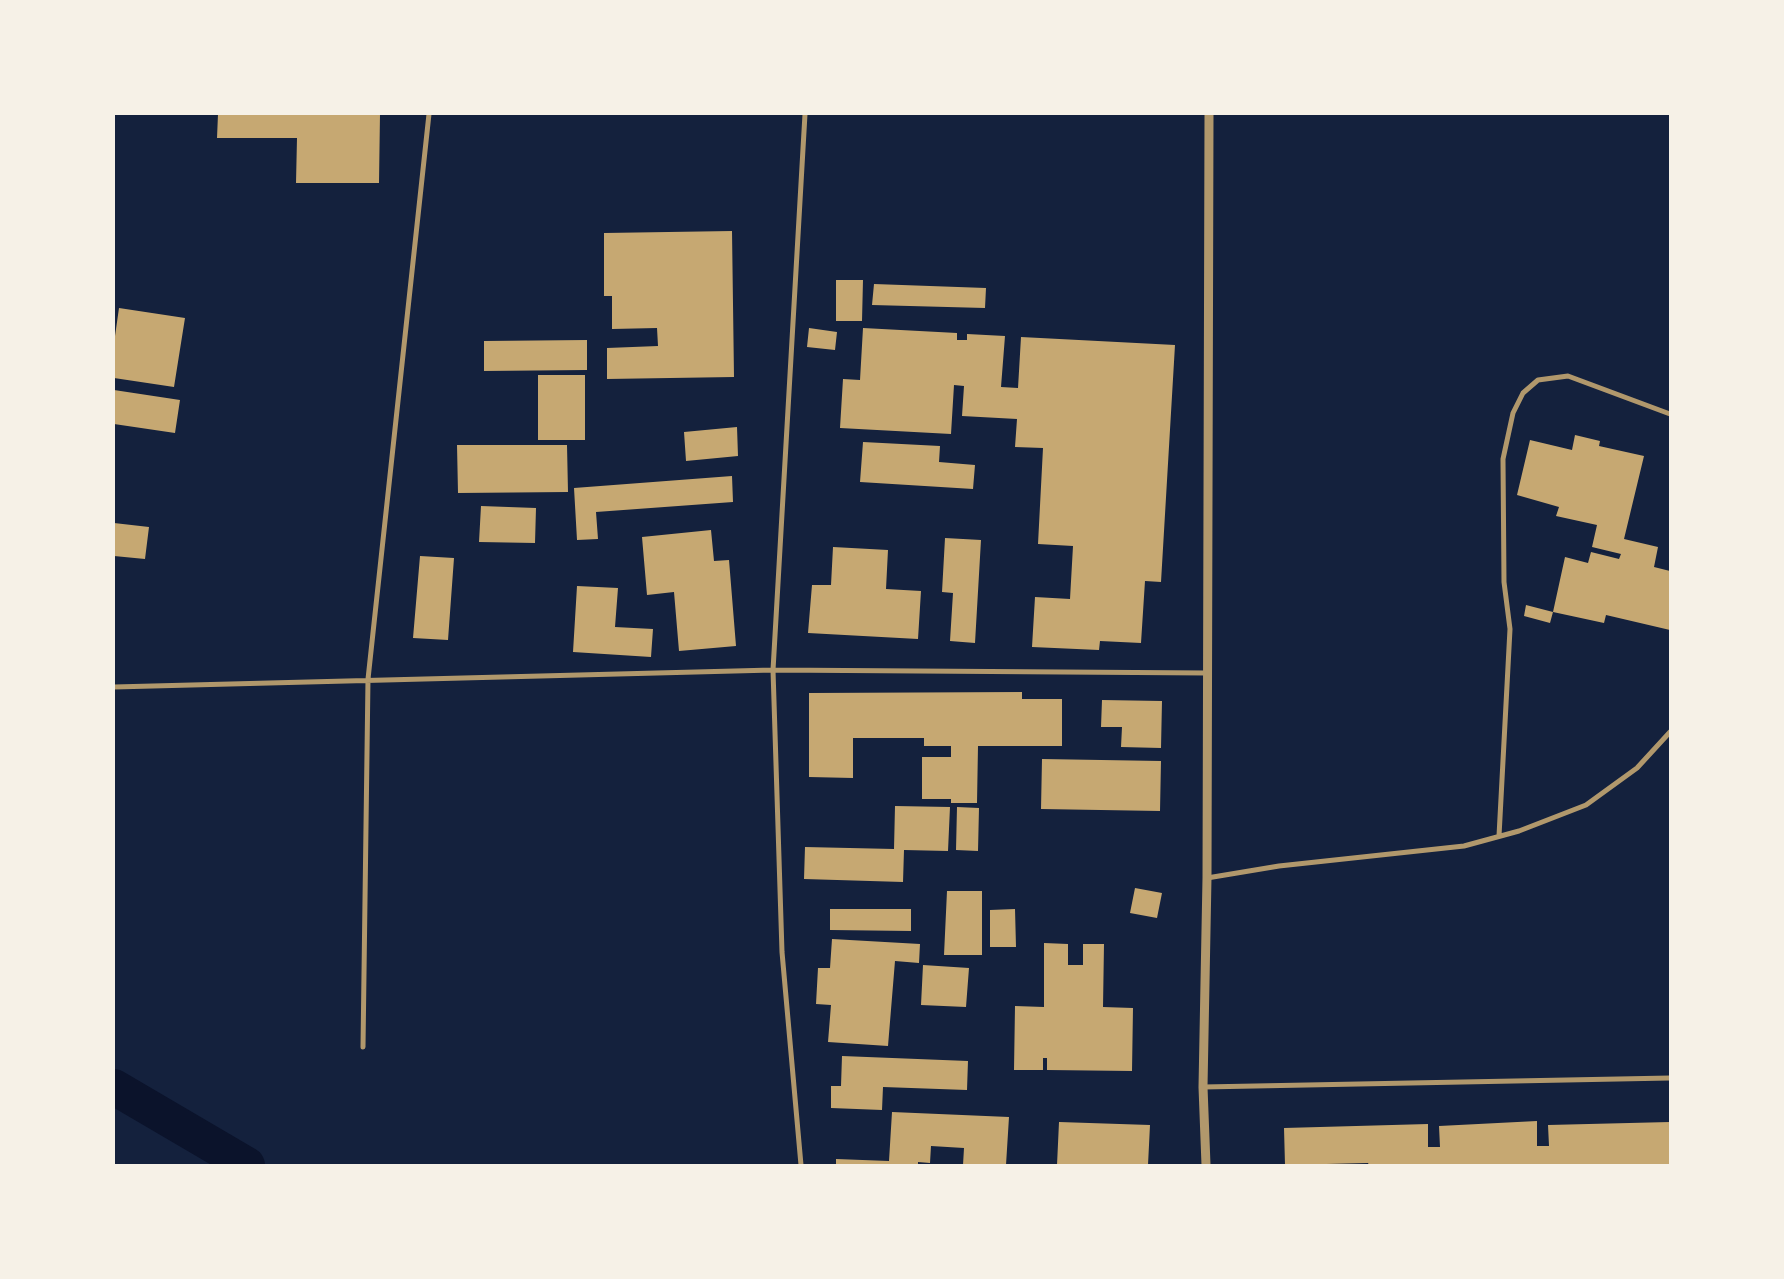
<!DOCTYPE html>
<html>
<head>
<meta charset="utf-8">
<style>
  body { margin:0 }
  #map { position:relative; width:1784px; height:1279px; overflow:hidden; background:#14213d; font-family:"IBM Plex Sans",sans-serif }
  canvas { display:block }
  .frame { position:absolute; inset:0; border:115px solid #f6f1e7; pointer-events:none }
</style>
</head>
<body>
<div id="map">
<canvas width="1784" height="1279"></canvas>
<div class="frame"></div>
</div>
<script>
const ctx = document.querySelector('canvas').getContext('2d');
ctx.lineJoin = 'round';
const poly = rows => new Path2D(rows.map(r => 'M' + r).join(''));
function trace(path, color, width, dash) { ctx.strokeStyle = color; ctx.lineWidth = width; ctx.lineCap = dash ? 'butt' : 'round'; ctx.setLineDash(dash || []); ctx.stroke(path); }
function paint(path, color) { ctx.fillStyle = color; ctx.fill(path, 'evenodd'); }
trace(poly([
  [114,1087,247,1165]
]), '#0b132b', 36);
paint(poly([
  [218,114,380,114,379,183,296,183,297,138,217,138],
  [732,231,734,377,607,379,607,348,658,346,657,328,612,329,612,296,604,296,604,233],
  [836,280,863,280,862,321,836,321],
  [874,284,986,288,985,308,872,305],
  [119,308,185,318,174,387,114,378,114,343],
  [809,328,837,332,835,350,807,347],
  [863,328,957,333,957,340,967,340,967,334,1005,336,1001,387,1018,388,1021,337,1175,345,1161,582,1145,581,1141,643,1100,641,1099,650,1032,647,1035,597,1070,599,1073,546,1038,544,1043,448,1015,447,1017,419,962,416,964,386,954,385,951,434,840,428,843,379,860,380],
  [587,340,587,370,484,371,484,341],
  [538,375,585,375,585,440,538,440],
  [114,390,180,400,175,433,114,424],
  [737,427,738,456,686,461,684,432],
  [1575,435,1600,441,1599,446,1644,456,1624,539,1658,547,1654,567,1670,571,1670,630,1606,615,1604,623,1553,612,1565,557,1588,563,1591,552,1619,559,1621,554,1592,547,1597,525,1556,516,1559,507,1517,495,1530,440,1572,450],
  [863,442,940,446,939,462,975,465,973,489,860,482],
  [457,445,567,445,568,492,458,493],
  [732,476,733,502,596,512,598,539,577,540,574,488],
  [481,506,536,508,535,543,479,542],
  [114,523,149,527,145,559,114,556],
  [711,530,714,561,729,560,736,646,679,651,674,592,647,595,642,537],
  [945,538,981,540,975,643,950,641,953,593,942,592],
  [833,547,888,550,886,589,921,591,918,639,808,633,812,585,831,585],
  [420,556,454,558,448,640,413,638],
  [577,586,618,588,615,627,653,629,651,657,573,652],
  [1526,605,1553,612,1550,623,1524,616],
  [1022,692,1022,699,1062,699,1062,746,978,746,977,803,951,803,951,799,922,799,922,757,951,757,951,746,924,746,924,738,853,738,853,778,809,777,809,693],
  [1102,700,1162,701,1161,748,1121,747,1122,727,1101,727],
  [1042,759,1161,761,1160,811,1041,809],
  [895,806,950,807,948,851,904,850,903,882,804,879,805,847,894,849],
  [957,807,979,808,978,851,956,850],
  [1135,888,1162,893,1157,918,1130,913],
  [947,891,982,891,982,955,944,955],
  [830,909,911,909,911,931,830,930],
  [1015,909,1016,947,990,947,990,910],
  [832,939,920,944,919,963,895,961,888,1046,828,1042,831,1005,816,1004,818,968,830,968],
  [1044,943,1068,944,1068,965,1083,965,1083,944,1104,944,1103,1007,1133,1008,1132,1071,1047,1070,1047,1058,1043,1058,1043,1070,1014,1070,1015,1006,1044,1007],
  [923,965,969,968,966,1007,921,1005],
  [842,1056,968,1061,967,1090,883,1087,882,1110,831,1108,831,1086,841,1086],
  [892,1112,1009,1117,1006,1165,963,1165,964,1148,931,1146,930,1163,918,1162,918,1165,836,1165,836,1159,889,1161],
  [1537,1121,1537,1146,1549,1146,1548,1125,1670,1122,1670,1165,1369,1165,1368,1163,1285,1165,1284,1128,1428,1124,1428,1147,1440,1147,1439,1126],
  [1059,1122,1150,1125,1148,1165,1057,1165]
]), '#c6a872');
trace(poly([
  [114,687,773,670,1207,673],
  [1499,836,1510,629,1504,582,1503,459,1513,413,1523,393,1538,380,1568,376,1670,414],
  [1207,878,1279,866,1464,846,1519,831,1586,805,1637,768,1670,732],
  [363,1047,368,679,429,114],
  [1203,1087,1670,1078],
  [801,1165,782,952,773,670,805,114]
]), '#b1986c', 5);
trace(poly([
  [1206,1165,1203,1087,1207,878,1209,114]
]), '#b1986c', 9);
</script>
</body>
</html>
